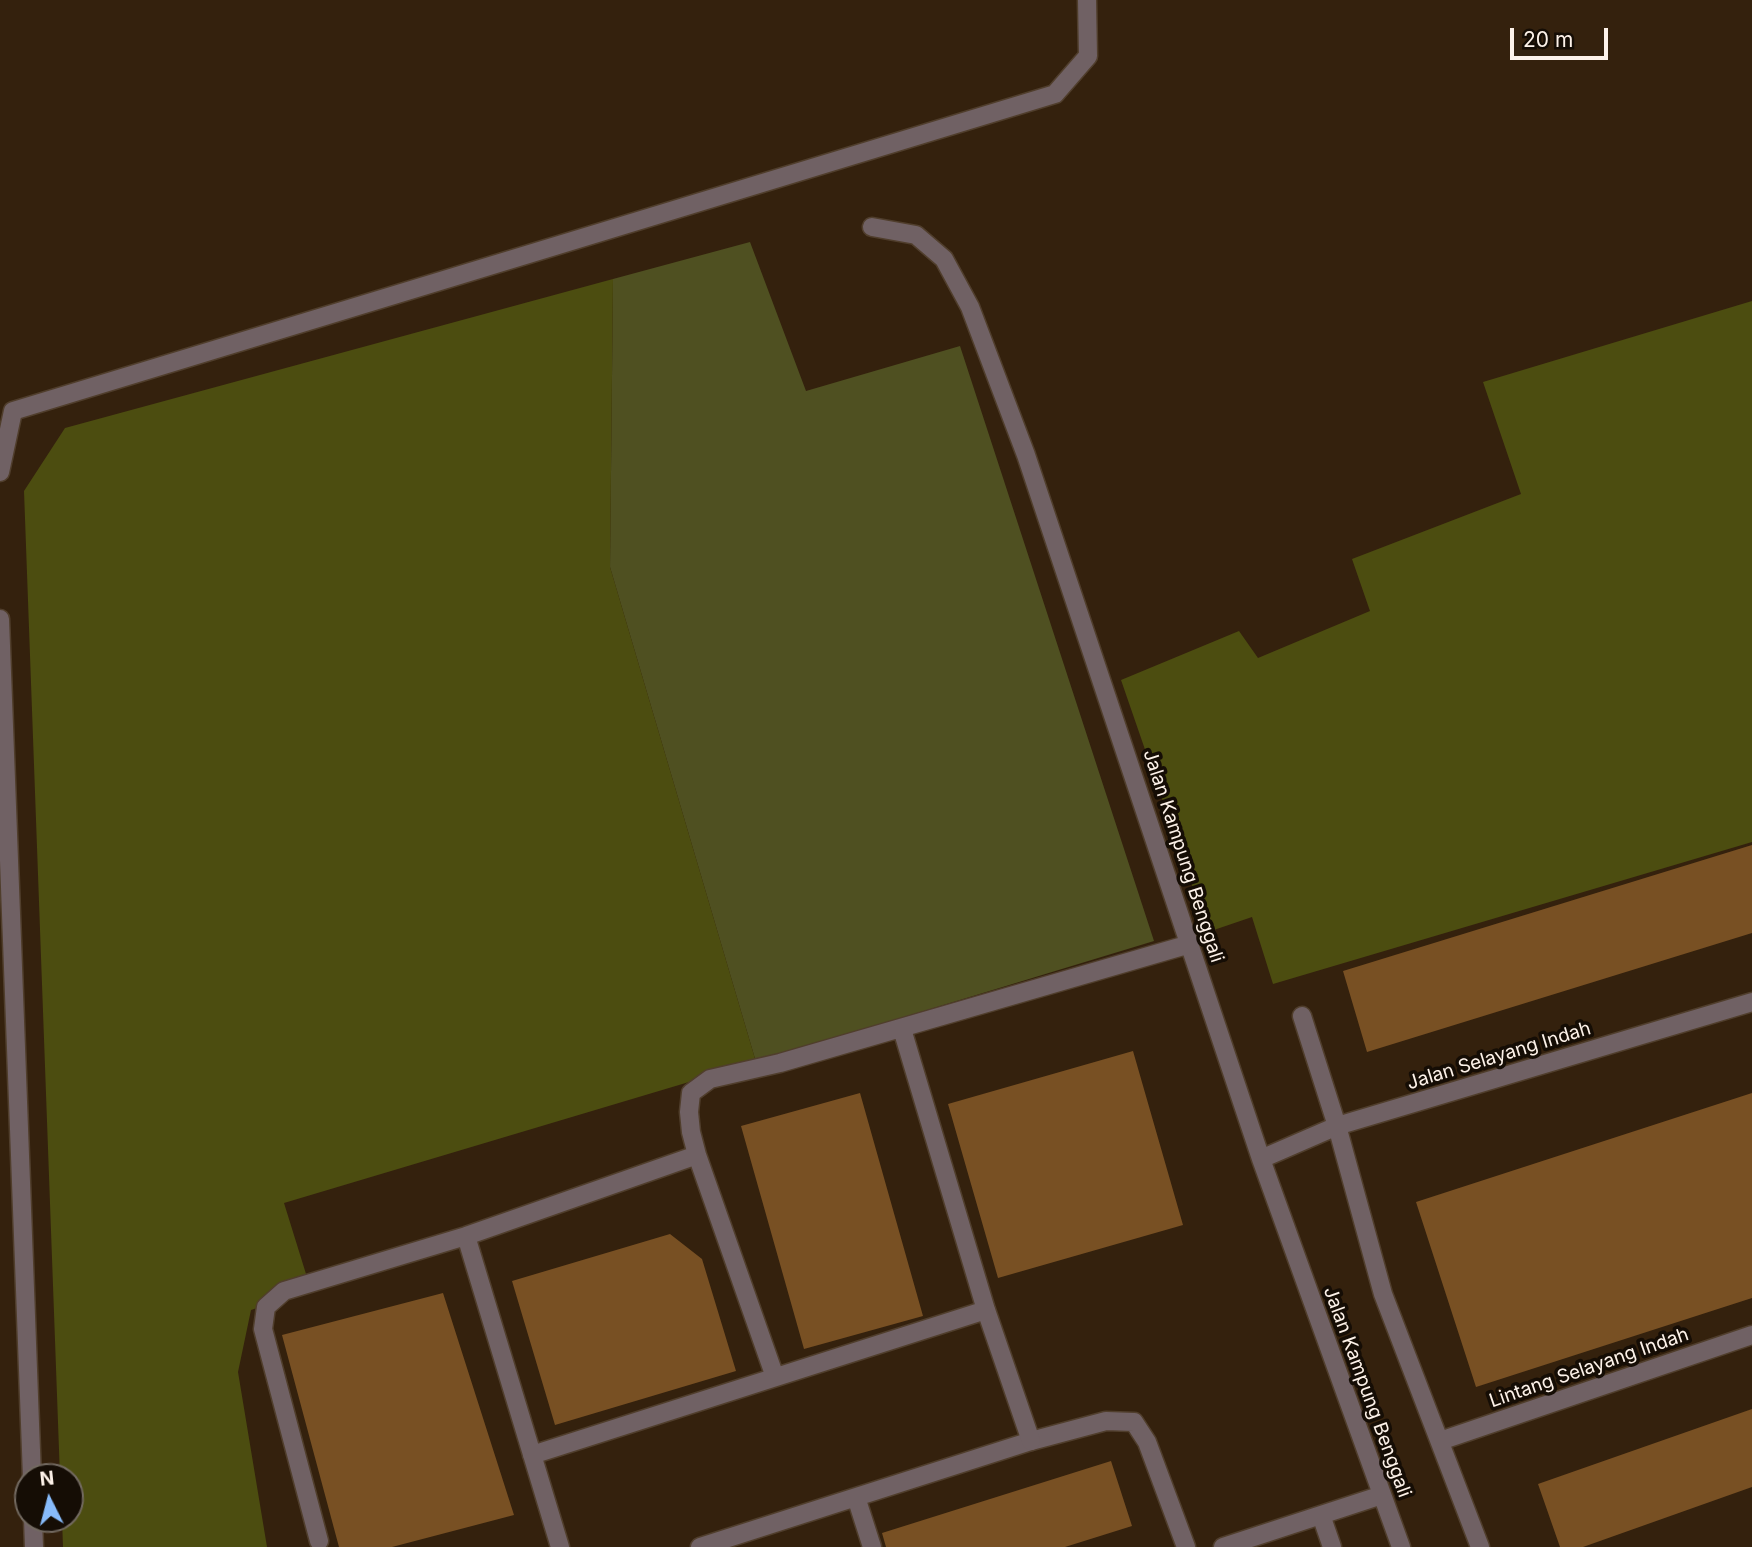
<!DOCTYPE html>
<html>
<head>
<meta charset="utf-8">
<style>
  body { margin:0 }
  #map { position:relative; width:1752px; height:1547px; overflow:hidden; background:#34210d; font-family:Inter,sans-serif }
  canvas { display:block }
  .north { position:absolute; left:14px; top:1463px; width:70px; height:70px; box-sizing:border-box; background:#150d05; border:2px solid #726960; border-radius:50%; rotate:354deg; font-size:19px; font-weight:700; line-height:28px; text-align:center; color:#fdf2e9 }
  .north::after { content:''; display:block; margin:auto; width:24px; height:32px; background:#87bbfb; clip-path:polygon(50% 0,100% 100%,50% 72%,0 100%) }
  .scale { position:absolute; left:1510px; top:28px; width:98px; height:32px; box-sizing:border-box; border:4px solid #fdf2e9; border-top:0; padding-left:9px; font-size:21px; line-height:24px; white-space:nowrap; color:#fdf2e9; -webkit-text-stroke:5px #150d05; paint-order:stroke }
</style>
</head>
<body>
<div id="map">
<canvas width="1752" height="1547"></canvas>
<div class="north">N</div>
<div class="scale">20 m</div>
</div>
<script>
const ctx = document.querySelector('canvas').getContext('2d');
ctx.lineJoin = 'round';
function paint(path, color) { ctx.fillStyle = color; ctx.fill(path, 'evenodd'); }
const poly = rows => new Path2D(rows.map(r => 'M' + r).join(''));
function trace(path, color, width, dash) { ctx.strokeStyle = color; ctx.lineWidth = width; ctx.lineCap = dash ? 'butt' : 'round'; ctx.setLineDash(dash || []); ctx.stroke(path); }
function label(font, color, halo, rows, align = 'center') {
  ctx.font = font + ' Inter,sans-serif'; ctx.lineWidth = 7; ctx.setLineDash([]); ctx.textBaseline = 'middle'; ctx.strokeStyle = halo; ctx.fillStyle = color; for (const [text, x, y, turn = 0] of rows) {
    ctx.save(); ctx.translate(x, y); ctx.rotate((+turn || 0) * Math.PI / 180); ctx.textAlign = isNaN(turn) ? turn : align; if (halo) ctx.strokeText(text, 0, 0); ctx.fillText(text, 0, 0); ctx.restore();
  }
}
paint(poly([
  [750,242,806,391,960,346,1154,941,756,1062,610,567,613,279]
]), '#4f5021');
paint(poly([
  [613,279,610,567,756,1062,284,1203,311,1290,251,1310,238,1372,267,1547,63,1547,62,1519,70,1519,70,1477,60,1477,24,491,65,428],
  [1752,301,1752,842,1273,984,1252,917,1208,932,1121,680,1239,631,1258,658,1370,611,1352,559,1521,494,1483,382]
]), '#4c4d10');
paint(poly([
  [1752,845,1752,933,1367,1052,1343,971],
  [1133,1051,1183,1225,998,1278,948,1104],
  [860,1093,923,1316,804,1349,741,1126],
  [1752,1093,1752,1298,1476,1387,1416,1202],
  [670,1234,702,1259,736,1371,555,1425,512,1281],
  [443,1293,514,1515,392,1547,339,1547,282,1335],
  [1752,1409,1752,1487,1583,1547,1560,1547,1538,1484],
  [1111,1461,1132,1526,1065,1547,886,1547,882,1533]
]), '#785023');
const lane = poly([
  [856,1497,872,1547],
  [700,1547,1031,1441,1106,1421,1134,1422,1147,1442,1186,1547]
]);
const street = poly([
  [872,227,916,235,944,259,970,307,1026,455,1261,1159,1401,1547],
  [0,472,13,411,1055,94,1088,56,1087,0],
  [0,619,32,1477],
  [1302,1016,1337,1126,1383,1294,1480,1547],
  [902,1029,986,1310,1031,1441],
  [1261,1159,1337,1126,1752,1002],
  [466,1236,560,1547],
  [775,1377,697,1155,691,1132,689,1112,691,1093,710,1079,780,1063,1190,944],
  [1440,1441,1752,1335],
  [532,1455,986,1310],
  [1321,1515,1332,1547],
  [33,1519,34,1547],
  [319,1541,263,1329,266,1307,284,1291,466,1236,697,1155],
  [1223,1547,1382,1495]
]);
trace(lane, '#503e2c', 21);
trace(street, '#503e2c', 21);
trace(lane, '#706164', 18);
trace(street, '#706164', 18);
label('19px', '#fdf2e9', '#150d05', [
  ["Jalan Kampung Benggali",1183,856,72],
  ["Jalan Selayang Indah",1499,1056,-17],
  ["Lintang Selayang Indah",1589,1368,-19],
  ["Jalan Kampung Benggali",1367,1392,70]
]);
</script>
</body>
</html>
